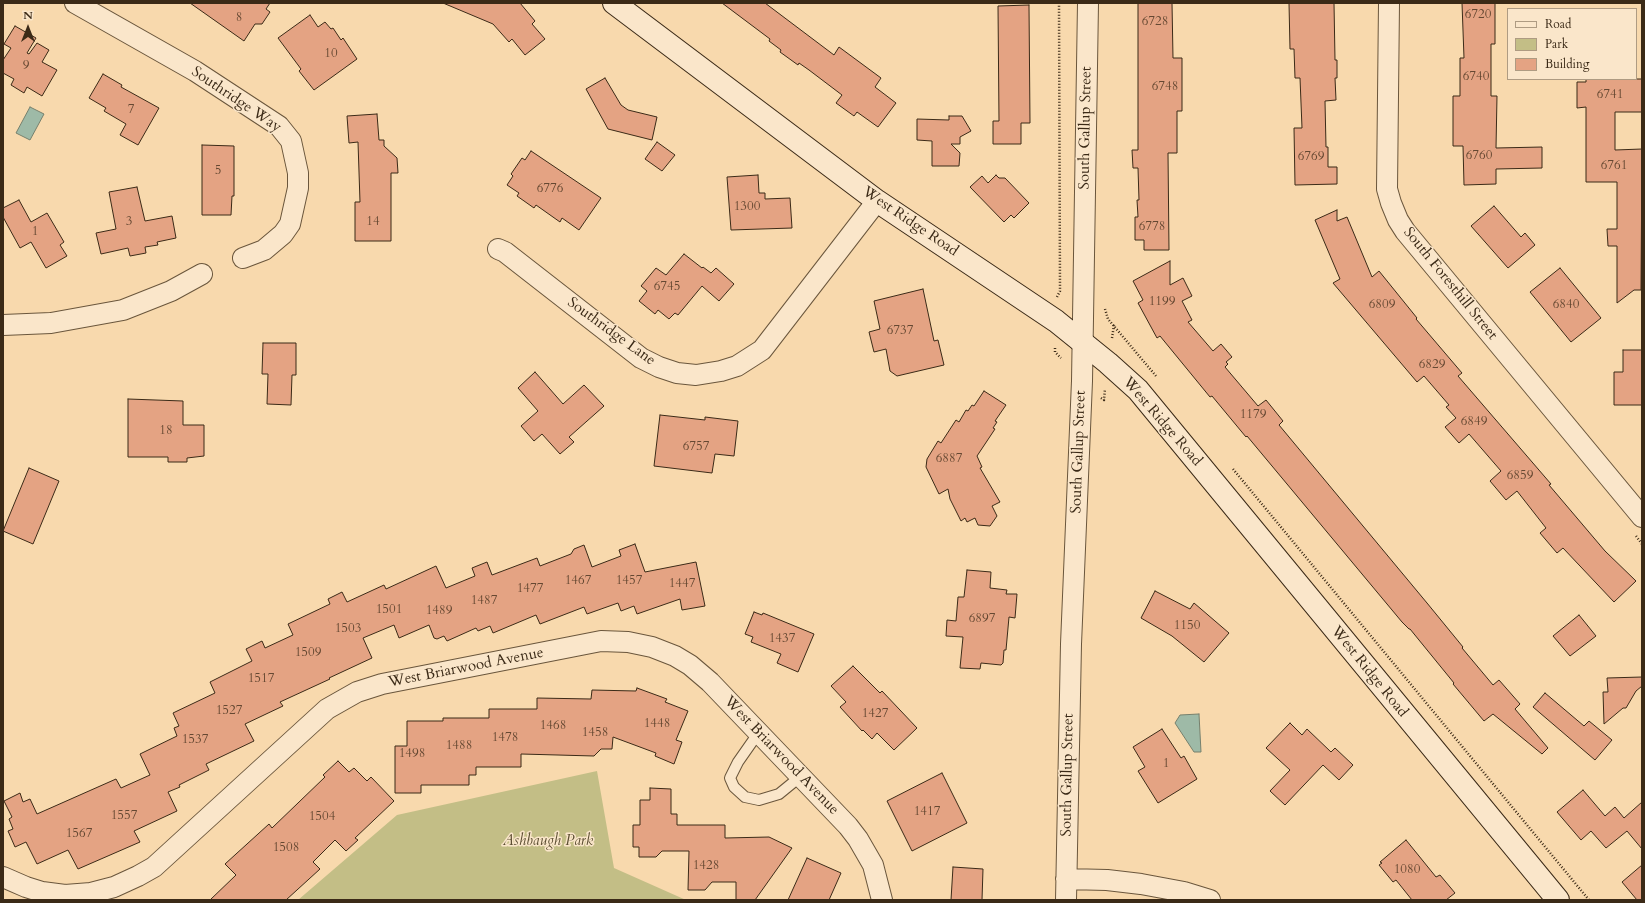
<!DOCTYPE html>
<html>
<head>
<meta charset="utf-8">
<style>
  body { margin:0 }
  #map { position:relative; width:1645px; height:903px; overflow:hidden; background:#f8d9ad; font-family:Cardo,serif }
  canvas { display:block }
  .frame { position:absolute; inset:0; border:4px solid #3b2a17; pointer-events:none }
  .legend { position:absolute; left:1507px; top:8px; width:130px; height:72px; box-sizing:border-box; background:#fae6ca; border:1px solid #ae9b82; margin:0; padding:5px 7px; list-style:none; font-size:12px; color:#3b2a17 }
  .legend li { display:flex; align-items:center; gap:8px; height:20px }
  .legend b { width:20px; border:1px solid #ae9b82 }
  .north { position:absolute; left:8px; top:8px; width:40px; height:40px; -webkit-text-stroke:3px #fae6ca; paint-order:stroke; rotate:0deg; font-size:11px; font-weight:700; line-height:16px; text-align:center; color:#3b2a17 }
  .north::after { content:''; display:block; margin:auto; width:14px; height:18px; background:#3b2a17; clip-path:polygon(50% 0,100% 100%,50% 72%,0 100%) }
</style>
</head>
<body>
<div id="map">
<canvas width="1645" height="903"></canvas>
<div class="frame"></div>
<ul class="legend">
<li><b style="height:5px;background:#fae6ca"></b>Road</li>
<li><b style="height:11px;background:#c3be86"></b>Park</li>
<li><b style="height:11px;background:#e4a383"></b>Building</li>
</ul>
<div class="north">N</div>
</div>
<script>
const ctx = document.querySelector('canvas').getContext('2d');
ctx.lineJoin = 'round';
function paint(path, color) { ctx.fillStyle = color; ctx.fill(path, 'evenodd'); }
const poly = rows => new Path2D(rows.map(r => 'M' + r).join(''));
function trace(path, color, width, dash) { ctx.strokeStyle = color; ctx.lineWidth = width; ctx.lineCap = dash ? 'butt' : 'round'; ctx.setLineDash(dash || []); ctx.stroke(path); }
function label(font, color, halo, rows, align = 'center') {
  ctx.font = font + ' Cardo,serif'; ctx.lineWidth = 3; ctx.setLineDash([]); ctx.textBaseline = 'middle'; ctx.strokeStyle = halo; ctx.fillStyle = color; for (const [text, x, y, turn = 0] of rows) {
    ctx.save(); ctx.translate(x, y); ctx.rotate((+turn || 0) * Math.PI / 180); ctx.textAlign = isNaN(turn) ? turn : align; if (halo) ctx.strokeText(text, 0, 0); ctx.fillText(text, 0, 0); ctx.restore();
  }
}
paint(poly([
  [597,771,614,868,686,900,298,900,397,815]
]), '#c3be86');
const water = poly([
  [30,107,44,114,30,140,16,133,30,107],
  [1199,714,1201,752,1194,752,1175,723,1180,715,1199,714]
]);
paint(water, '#9ebaa7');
trace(water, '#76806d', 1);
const building = poly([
  [190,3,270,3,266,9,270,12,262,24,255,24,244,41,190,3],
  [443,3,520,3,535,21,532,24,545,39,525,55,512,39,509,42,493,24,443,3],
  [722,3,765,3,834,55,839,47,881,78,875,87,896,103,878,127,857,112,854,116,836,103,842,95,809,70,799,63,798,65,780,52,781,50,769,41,770,39,722,3],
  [1138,3,1172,3,1173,58,1182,58,1182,111,1177,111,1177,153,1168,153,1169,250,1144,250,1144,240,1135,240,1135,217,1138,217,1137,200,1139,200,1138,168,1133,168,1132,150,1138,150,1138,3],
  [1289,3,1334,3,1335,60,1337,60,1337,78,1335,78,1336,100,1325,101,1326,147,1328,147,1328,167,1337,167,1337,184,1295,185,1294,128,1302,128,1300,78,1295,78,1294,49,1290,49,1289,3],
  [1462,3,1495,3,1495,44,1491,44,1491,96,1497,96,1496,148,1542,147,1542,168,1496,169,1496,184,1464,185,1463,146,1453,146,1453,96,1460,96,1460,58,1464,58,1462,3],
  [1029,5,1030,123,1021,123,1021,144,993,144,993,121,999,121,998,6,1029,5],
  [310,15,318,27,325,22,331,29,333,28,341,40,343,38,357,59,314,90,299,71,301,69,278,38,310,15],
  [15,26,36,38,27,53,29,54,37,43,49,50,42,62,57,70,42,96,27,87,24,93,11,85,14,79,3,73,3,60,11,48,4,44,15,26],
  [103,74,122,85,121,87,159,108,138,145,120,135,126,124,104,111,106,108,89,98,103,74],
  [605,78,621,105,628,110,657,117,652,140,608,129,586,89,605,78],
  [1586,79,1642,79,1642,112,1615,112,1615,150,1642,149,1641,290,1634,290,1617,303,1617,246,1608,246,1607,229,1617,229,1617,182,1586,182,1586,107,1577,108,1577,82,1586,82,1586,79],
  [377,114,379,140,384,140,384,146,397,158,398,173,391,173,391,241,355,241,355,202,360,202,358,142,349,143,347,116,377,114],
  [949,116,962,116,971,131,960,137,960,144,951,144,960,153,959,166,932,166,932,141,917,140,917,119,949,120,949,116],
  [657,142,675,155,662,171,645,159,657,142],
  [202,145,234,146,234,196,232,196,231,215,202,215,202,145],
  [531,151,601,198,579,230,562,218,560,222,536,205,534,208,517,196,519,193,507,185,513,176,511,174,522,158,525,160,531,151],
  [758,175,759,193,765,193,765,199,790,198,792,228,731,230,727,177,758,175],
  [996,175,999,178,1005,178,1029,203,1014,218,1011,215,1004,222,970,187,982,176,988,183,996,175],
  [137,187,145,221,172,216,176,238,157,242,158,245,145,247,146,253,130,256,128,248,101,254,96,233,116,229,109,192,137,187],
  [19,200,31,222,47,213,64,242,60,245,67,256,46,268,31,242,20,248,3,217,3,208,19,200],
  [1494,206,1521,237,1525,233,1535,245,1508,268,1471,226,1494,206],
  [1337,210,1337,221,1347,217,1372,277,1379,271,1417,318,1416,319,1462,373,1458,376,1551,484,1549,485,1605,551,1636,581,1614,602,1563,548,1557,553,1540,533,1546,528,1517,491,1506,500,1490,481,1501,471,1469,434,1459,443,1445,427,1456,418,1446,407,1449,405,1424,376,1417,382,1333,283,1340,279,1315,220,1337,210],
  [684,254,702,268,703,267,711,273,716,268,734,284,719,301,702,286,678,315,675,313,669,319,658,310,655,314,639,301,647,291,641,286,656,268,666,275,684,254],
  [1170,261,1170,285,1183,278,1192,296,1182,301,1192,320,1188,322,1213,351,1221,344,1232,357,1226,362,1228,364,1225,367,1258,406,1266,400,1283,421,1279,425,1427,603,1463,647,1462,648,1493,685,1499,680,1520,704,1515,709,1548,748,1542,754,1493,714,1484,721,1453,684,1454,683,1410,629,1409,629,1402,622,1247,436,1246,437,1212,396,1210,397,1160,336,1157,338,1138,303,1143,300,1133,281,1170,261],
  [1560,268,1601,318,1571,342,1530,292,1560,268],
  [923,289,934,341,938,340,944,365,897,376,890,371,886,349,874,352,869,332,880,329,874,301,923,289],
  [263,343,296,343,296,375,292,375,291,405,267,404,268,374,262,374,263,343],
  [1623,350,1642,350,1642,405,1614,405,1614,372,1623,372,1623,350],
  [535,372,563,404,584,385,604,406,569,437,574,442,560,454,542,434,534,441,521,426,538,411,518,388,535,372],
  [984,391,1006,405,995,421,997,422,993,428,995,429,977,456,982,467,980,468,1000,502,992,506,997,516,990,526,978,525,975,518,967,522,965,518,961,521,950,499,948,489,939,494,926,467,927,459,938,441,941,443,956,420,959,422,966,410,968,411,972,405,974,406,984,391],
  [128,399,183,401,183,425,204,425,204,456,187,458,187,462,168,462,168,457,128,457,128,399],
  [660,415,705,420,705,417,738,421,734,456,715,454,712,473,654,466,660,415],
  [29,468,59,481,33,544,3,531,29,468],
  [635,544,645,572,696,562,705,606,682,610,680,599,637,614,634,606,621,611,618,603,587,614,584,607,540,624,536,615,493,633,490,626,478,631,476,628,447,641,444,636,437,639,434,638,429,625,399,638,394,625,363,638,372,658,329,678,330,679,280,702,283,706,245,724,254,741,206,764,209,770,179,785,180,787,168,792,177,811,134,831,140,842,78,869,68,850,37,864,26,842,15,847,8,831,13,829,9,819,12,817,4,801,20,793,23,802,30,799,37,814,116,779,121,788,150,775,140,754,177,736,174,728,179,726,173,713,215,693,210,682,252,661,246,649,262,641,265,648,293,635,288,624,330,604,328,599,342,592,347,602,384,585,386,589,436,566,446,588,475,576,472,568,487,562,492,575,537,558,540,566,571,554,574,549,584,545,592,567,621,556,619,550,635,544],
  [967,570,991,572,990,588,1007,590,1006,594,1017,594,1015,618,1009,617,1006,650,1004,650,1003,663,1001,665,981,663,980,669,960,668,963,637,946,636,947,620,956,621,958,597,964,597,967,570],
  [1155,591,1190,609,1194,603,1229,633,1204,662,1172,636,1141,618,1155,591],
  [754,612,762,615,763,613,814,634,798,672,777,663,781,654,751,642,753,637,745,634,754,612],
  [1579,615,1596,636,1570,656,1553,636,1579,615],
  [853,666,880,693,882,691,917,728,894,750,877,733,872,739,863,730,862,731,840,707,846,702,831,686,853,666],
  [1642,677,1642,686,1636,691,1626,708,1623,708,1604,724,1603,692,1608,692,1607,678,1642,677],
  [637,688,667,699,665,702,688,711,676,740,682,742,674,764,655,756,656,753,613,737,612,749,601,749,594,756,521,754,521,767,476,767,476,775,469,775,469,785,421,785,421,793,395,793,395,746,407,746,407,721,443,721,443,718,489,718,489,709,537,709,537,698,591,699,592,690,636,691,637,688],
  [1545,693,1584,726,1589,721,1612,740,1595,760,1533,707,1545,693],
  [1290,723,1302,735,1307,729,1331,752,1335,748,1353,765,1339,780,1323,765,1285,805,1270,791,1290,770,1266,748,1290,723],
  [1162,729,1181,758,1184,756,1197,779,1158,803,1138,771,1145,767,1133,747,1162,729],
  [338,761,349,772,354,768,367,781,371,777,394,801,355,838,358,840,346,851,335,840,313,862,320,869,286,900,210,900,236,875,225,864,269,824,272,828,325,777,323,775,338,761],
  [942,773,967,823,912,851,887,801,942,773],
  [650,788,671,789,671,814,677,814,677,825,725,825,725,838,769,837,792,848,755,900,736,900,736,882,712,882,705,890,688,890,689,851,662,851,656,857,639,857,639,847,633,847,633,825,640,825,640,800,650,800,650,788],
  [1583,790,1605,816,1615,807,1624,818,1642,802,1642,849,1627,831,1606,848,1591,831,1581,840,1557,812,1583,790],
  [1406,840,1436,877,1440,875,1455,893,1446,900,1412,900,1396,880,1393,882,1379,865,1382,863,1380,862,1406,840],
  [807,858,841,873,829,900,788,900,807,858],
  [1642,865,1642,900,1637,900,1622,882,1642,865],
  [953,867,983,869,982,900,951,900,953,867]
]);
paint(building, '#e4a383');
trace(building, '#3b2a17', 1);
const lane = poly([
  [759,732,738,762,730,778,734,787,745,797,759,800,779,794,801,776]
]);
const street = poly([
  [75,3,195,71,279,126,291,141,298,173,298,188,290,224,283,234,264,250,243,258],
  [1389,3,1387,189,1391,203,1398,220,1405,231,1642,517],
  [498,249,505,252,641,358,659,367,677,373,696,375,721,371,737,366,762,350,877,201],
  [3,325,51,323,123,310,171,291,202,274],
  [3,877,26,887,42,892,65,895,91,893,114,887,138,876,154,867,327,709,357,692,382,684,601,641,628,642,652,647,675,656,690,665,710,682,848,826,858,839,873,865,882,900],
  [1066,879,1107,880,1141,884,1184,892,1210,900],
  [1066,900,1071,644,1082,381,1088,3]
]);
const secondary = poly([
  [614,3,877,201,1056,321,1108,363,1138,390,1558,900]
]);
trace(lane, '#6a563c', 12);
trace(street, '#6a563c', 22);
trace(secondary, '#3b2a17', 24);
trace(poly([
  [1057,297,1060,291,1059,3],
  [1105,309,1108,319,1156,376],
  [1112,338,1114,325],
  [1055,348,1055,352,1061,358],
  [1101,398,1104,400,1105,389],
  [1233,469,1589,900],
  [1636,536,1642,544]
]), '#3b2a17', 2.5, [1, 2]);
trace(lane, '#fae6ca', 10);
trace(street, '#fae6ca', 20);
trace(secondary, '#fae6ca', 22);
label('13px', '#654832', null, [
  ["6720",1478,15],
  ["8",239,18],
  ["6728",1155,22],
  ["10",331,54],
  ["9",26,66],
  ["6740",1476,77],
  ["6748",1165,87],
  ["6741",1610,95],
  ["7",131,110],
  ["6760",1479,156],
  ["6769",1311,157],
  ["6761",1614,166],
  ["5",218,171],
  ["6776",550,189],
  ["1300",747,207],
  ["3",129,222],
  ["14",373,222],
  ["6778",1152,227],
  ["1",35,232],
  ["6745",667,287],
  ["1199",1162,302],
  ["6809",1382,305],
  ["6840",1566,305],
  ["6737",900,331],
  ["6829",1432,365],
  ["1179",1253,415],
  ["6849",1474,422],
  ["18",166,431],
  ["6757",696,447],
  ["6887",949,459],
  ["6859",1520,476],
  ["1467",578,581],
  ["1457",629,581],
  ["1447",682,584],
  ["1477",530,589],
  ["1487",484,601],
  ["1501",389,610],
  ["1489",439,611],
  ["6897",982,619],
  ["1150",1187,626],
  ["1503",348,629],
  ["1437",782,639],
  ["1509",308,653],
  ["1517",261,679],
  ["1527",229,711],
  ["1427",875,714],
  ["1448",657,724],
  ["1468",553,726],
  ["1458",595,733],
  ["1478",505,738],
  ["1537",195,740],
  ["1488",459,746],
  ["1498",412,754],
  ["1",1166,764],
  ["1417",927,812],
  ["1557",124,816],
  ["1504",322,817],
  ["1567",79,834],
  ["1508",286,848],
  ["1428",706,866],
  ["1080",1407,870]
]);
label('15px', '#3b2a17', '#fae6ca', [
  ["Southridge Way",236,100,34],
  ["South Gallup Street",1086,128,-89],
  ["West Ridge Road",910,222,34],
  ["South Foresthill Street",1450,284,51],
  ["Southridge Lane",611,332,36],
  ["West Ridge Road",1162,422,49],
  ["South Gallup Street",1079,452,-88],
  ["West Briarwood Avenue",466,668,-11],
  ["West Ridge Road",1369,672,51],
  ["West Briarwood Avenue",781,756,46],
  ["South Gallup Street",1068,775,-89]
]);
label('italic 15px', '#5d4f33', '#fae6ca', [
  ["Ashbaugh Park",548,842]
]);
</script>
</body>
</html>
